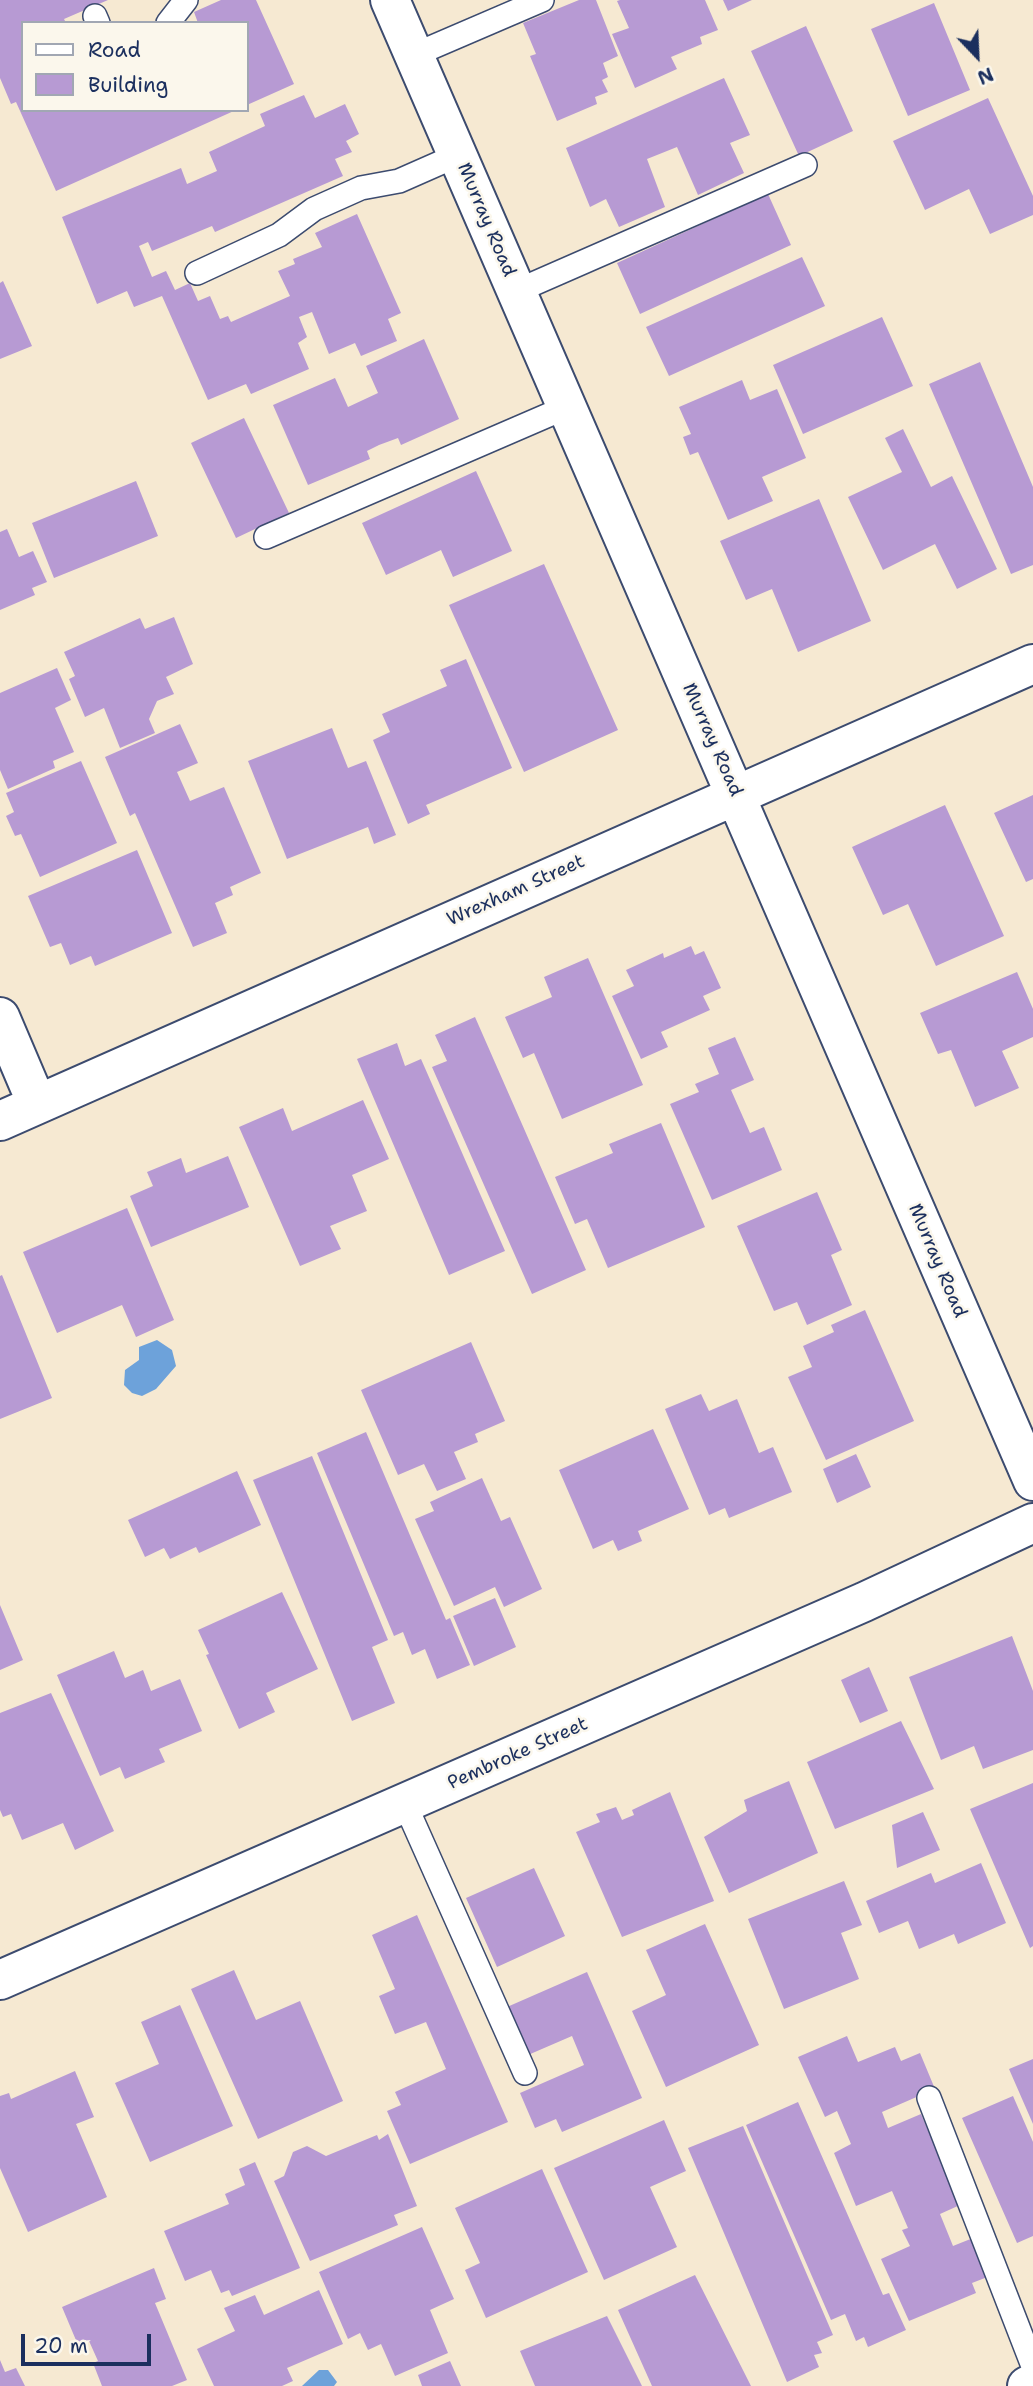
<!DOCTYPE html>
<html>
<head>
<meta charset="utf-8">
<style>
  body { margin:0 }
  #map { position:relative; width:1033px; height:2386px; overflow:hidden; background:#f6e9d2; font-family:"Shantell Sans",sans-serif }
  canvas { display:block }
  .legend { position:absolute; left:21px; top:21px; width:228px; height:91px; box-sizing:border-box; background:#fbf7ec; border:2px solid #a1a7b3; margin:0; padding:9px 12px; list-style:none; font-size:21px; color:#1b2f5e }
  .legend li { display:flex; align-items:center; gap:14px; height:35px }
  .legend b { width:35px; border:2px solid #a1a7b3 }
  .north { position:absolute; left:942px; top:21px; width:70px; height:70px; -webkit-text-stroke:5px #fbf7ec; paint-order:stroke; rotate:157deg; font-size:19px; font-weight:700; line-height:28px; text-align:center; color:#1b2f5e }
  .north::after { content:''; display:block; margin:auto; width:24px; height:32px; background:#1b2f5e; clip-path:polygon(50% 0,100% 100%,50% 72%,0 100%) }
  .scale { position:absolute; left:21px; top:2334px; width:130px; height:32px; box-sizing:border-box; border:4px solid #1b2f5e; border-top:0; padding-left:9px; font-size:21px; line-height:24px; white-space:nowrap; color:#1b2f5e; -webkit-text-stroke:5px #fbf7ec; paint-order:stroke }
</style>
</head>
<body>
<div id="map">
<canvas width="1033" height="2386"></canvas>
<ul class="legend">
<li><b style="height:9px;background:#fff"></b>Road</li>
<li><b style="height:19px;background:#b79ad3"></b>Building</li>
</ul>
<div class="north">N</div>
<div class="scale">20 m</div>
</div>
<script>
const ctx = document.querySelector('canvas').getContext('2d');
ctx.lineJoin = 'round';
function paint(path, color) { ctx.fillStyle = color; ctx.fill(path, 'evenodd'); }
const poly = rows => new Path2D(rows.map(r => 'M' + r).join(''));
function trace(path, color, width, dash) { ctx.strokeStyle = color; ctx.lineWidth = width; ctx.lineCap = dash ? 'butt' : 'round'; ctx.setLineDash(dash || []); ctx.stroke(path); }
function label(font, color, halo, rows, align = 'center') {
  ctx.font = font + ' "Shantell Sans",sans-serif'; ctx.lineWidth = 5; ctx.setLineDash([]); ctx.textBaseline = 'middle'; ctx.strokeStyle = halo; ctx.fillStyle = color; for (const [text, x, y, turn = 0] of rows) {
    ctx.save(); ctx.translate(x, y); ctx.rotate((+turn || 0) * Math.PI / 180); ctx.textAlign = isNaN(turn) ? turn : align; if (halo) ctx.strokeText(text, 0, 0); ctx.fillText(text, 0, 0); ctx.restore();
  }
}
paint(poly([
  [157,1340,172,1350,176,1366,156,1389,142,1396,132,1393,124,1385,125,1370,139,1360,139,1347],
  [319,2370,328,2370,337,2382,334,2386,302,2386]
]), '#6da2da');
paint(poly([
  [0,0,108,0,64,19,66,23,23,23,23,110,236,110,56,191,16,102,11,104,0,78],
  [221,0,256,0,294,84,247,105,247,23,198,23,194,12],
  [579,0,596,0,618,56,603,63,608,77,602,80,608,92,595,97,597,104,557,121,530,56,536,54,523,23],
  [620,0,705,0,718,30,700,37,702,44,671,57,677,69,635,88,612,34,629,28,617,1],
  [723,0,752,0,728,11],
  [934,3,970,90,908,116,871,29],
  [806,26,853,131,799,156,751,51],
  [724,78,750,135,730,143,744,173,698,195,677,147,647,159,665,207,619,227,606,199,590,207,566,148],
  [304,95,315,118,345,104,359,134,346,141,352,152,335,159,343,176,215,232,212,226,152,251,148,242,139,246,152,277,166,271,175,290,190,283,198,301,210,296,220,319,228,316,231,322,290,296,278,271,295,264,293,259,322,247,315,233,357,214,401,313,388,319,397,341,361,356,355,343,329,354,312,312,299,317,307,337,298,343,309,369,251,394,246,384,208,400,162,296,134,307,127,291,97,304,62,217,181,168,187,184,217,171,209,152,265,126,260,114],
  [988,98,1033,196,1033,215,990,234,969,189,925,210,893,141],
  [768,194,791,245,640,314,617,263],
  [802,257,825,306,669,376,646,327],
  [3,281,32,346,0,359,0,283],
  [882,317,913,386,803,434,773,365],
  [424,339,459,419,401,445,398,438,379,445,367,451,370,459,308,485,273,405,335,378,348,407,378,393,366,366],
  [980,362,1033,487,1033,565,1011,574,929,384],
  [742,380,750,400,777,389,806,458,762,477,773,501,728,520,698,452,690,455,683,437,691,434,679,407],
  [244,418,289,513,236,538,191,443],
  [903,429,931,487,952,476,997,569,957,589,935,544,883,570,848,497,902,472,885,438],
  [476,471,512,551,453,577,441,550,386,575,362,523],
  [136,481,158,536,54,578,32,523],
  [819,499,871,621,798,652,772,589,746,600,720,541],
  [7,529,19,557,33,551,47,582,32,588,35,595,0,610,0,532],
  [544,564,618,730,524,772,449,605],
  [174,617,193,664,166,677,174,694,157,701,149,719,155,733,120,748,104,708,85,717,69,679,75,676,64,652,140,618,145,629],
  [466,659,512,768,426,805,430,814,408,824,373,740,390,732,382,714,447,686,440,670],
  [57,668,71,700,55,708,74,752,53,761,55,768,8,789,0,770,0,693],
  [180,724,198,763,177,772,190,801,224,787,261,873,230,887,233,895,215,903,227,933,193,947,135,813,130,816,105,757],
  [332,728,348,768,366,761,396,835,374,844,368,827,287,859,248,761],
  [81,761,117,843,40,877,21,834,15,836,6,816,14,812,6,793],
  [1033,795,1033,879,1026,882,994,813],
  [945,805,1004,936,936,966,908,904,883,915,852,847],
  [137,850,172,933,95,966,91,956,70,965,61,943,50,947,28,896],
  [691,946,695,955,704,951,721,988,703,996,710,1010,661,1032,668,1047,641,1059,612,996,634,986,626,970,663,953,664,958],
  [588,958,643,1085,562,1119,534,1053,523,1058,505,1017,552,997,544,977],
  [1017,972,1033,1009,1033,1037,1002,1051,1019,1088,975,1107,951,1050,938,1054,920,1013],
  [475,1017,586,1270,532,1294,432,1067,447,1061,435,1035],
  [735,1037,754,1080,731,1090,750,1133,764,1127,782,1170,712,1200,670,1104,699,1092,695,1084,719,1074,708,1048],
  [397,1043,405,1066,421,1059,505,1251,449,1275,357,1059],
  [363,1100,389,1159,352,1175,367,1211,330,1226,341,1249,300,1266,239,1127,283,1108,292,1131],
  [661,1123,705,1227,608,1268,587,1219,575,1224,555,1177,613,1153,609,1144],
  [228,1156,249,1207,151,1247,130,1196,153,1186,147,1172,181,1158,186,1173],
  [817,1192,842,1250,831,1255,852,1305,807,1325,797,1302,774,1311,737,1226],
  [127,1208,174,1320,136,1337,122,1305,57,1333,23,1252],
  [2,1275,52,1398,0,1419,0,1276],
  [865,1310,914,1421,826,1460,788,1377,812,1367,803,1346,834,1332,831,1325],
  [471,1342,505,1421,475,1434,478,1442,454,1452,466,1479,437,1491,424,1464,398,1475,361,1390],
  [701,1394,709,1411,737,1399,759,1453,773,1447,792,1492,729,1518,725,1508,709,1515,665,1409],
  [653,1429,689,1509,638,1531,642,1541,618,1551,613,1540,593,1549,559,1470],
  [366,1432,446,1620,450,1618,470,1665,437,1679,425,1649,412,1655,403,1632,394,1636,317,1453],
  [856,1454,871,1487,837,1503,823,1469],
  [312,1456,388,1640,372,1647,395,1703,352,1721,253,1480],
  [237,1471,261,1525,199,1553,196,1547,170,1559,164,1548,145,1557,128,1520],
  [482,1478,501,1521,510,1517,542,1589,504,1607,495,1587,454,1606,415,1519,434,1511,430,1502],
  [282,1592,318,1669,266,1693,275,1712,239,1729,206,1655,209,1654,198,1630],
  [495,1598,516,1647,474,1666,453,1616],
  [0,1605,23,1660,0,1670],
  [1012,1636,1033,1691,1033,1750,983,1769,974,1746,941,1760,909,1677],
  [114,1651,125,1678,143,1670,151,1691,180,1679,202,1731,159,1749,165,1762,125,1779,120,1767,100,1776,57,1675],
  [869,1667,888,1711,860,1723,841,1680],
  [51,1693,114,1831,75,1850,63,1823,22,1840,11,1814,3,1817,0,1810,0,1713],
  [901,1721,934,1789,835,1829,807,1762],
  [789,1781,818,1853,729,1893,704,1837,747,1811,744,1800],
  [1033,1783,1033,1946,1030,1948,970,1809],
  [670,1792,714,1901,622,1937,576,1832,600,1822,596,1814,616,1807,622,1820,634,1815,632,1810],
  [923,1812,940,1850,897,1868,892,1825],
  [981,1863,1006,1923,958,1944,954,1934,919,1949,908,1921,879,1933,866,1901,931,1873,935,1883],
  [534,1868,565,1936,497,1967,466,1898],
  [844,1881,862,1925,841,1933,859,1979,784,2009,748,1919],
  [417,1915,508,2122,410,2164,387,2111,401,2105,395,2092,446,2069,426,2022,395,2034,379,1996,395,1989,372,1935],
  [705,1924,759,2045,666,2087,632,2011,666,1995,646,1950],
  [234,1970,256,2020,300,2001,343,2101,258,2139,191,1989],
  [587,1972,642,2098,562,2132,556,2119,535,2128,520,2093,584,2065,572,2036,528,2055,507,2007],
  [180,2005,233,2126,150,2162,115,2083,159,2064,141,2022],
  [847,2036,858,2062,895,2047,901,2061,920,2053,935,2089,882,2112,888,2128,921,2114,960,2205,940,2214,953,2246,973,2238,990,2276,972,2283,976,2293,909,2321,881,2259,910,2246,902,2230,908,2228,892,2191,856,2206,834,2153,851,2144,837,2111,825,2117,798,2057],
  [1033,2059,1033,2124,1009,2069],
  [75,2071,94,2117,76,2124,107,2197,28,2232,0,2168,0,2096,9,2093,11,2099],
  [1013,2096,1033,2142,1033,2236,1017,2243,962,2118],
  [798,2102,883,2295,889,2293,906,2330,868,2347,864,2337,856,2341,845,2314,831,2320,746,2125],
  [664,2120,686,2171,650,2187,677,2247,604,2280,554,2168],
  [743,2126,833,2335,817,2342,822,2353,814,2355,819,2367,787,2382,688,2148],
  [388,2134,417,2206,394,2215,398,2225,310,2261,274,2181,284,2176,293,2152,307,2146,326,2156,377,2135,379,2140],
  [255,2162,300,2268,232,2296,229,2290,221,2293,211,2270,185,2281,164,2231,229,2204,225,2194,245,2185,239,2169],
  [542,2169,588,2272,486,2318,465,2270,480,2263,455,2208],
  [422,2227,454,2299,430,2310,448,2353,395,2376,381,2344,368,2350,360,2333,348,2339,319,2272],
  [154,2268,166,2299,155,2303,187,2380,172,2386,102,2386,93,2363,98,2361,89,2341,78,2345,62,2307],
  [695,2275,751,2386,652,2386,618,2310],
  [319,2290,343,2344,287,2368,293,2381,282,2386,214,2386,197,2349,235,2331,224,2308,255,2295,264,2315],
  [607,2316,642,2386,535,2386,520,2351],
  [0,2360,5,2372,16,2368,25,2386,0,2386],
  [450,2361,461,2386,422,2386,418,2375]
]), '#b79ad3');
const lane = poly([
  [95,16,98,23],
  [168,23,186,0],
  [414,55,542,0],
  [197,273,279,235,314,209,361,188,399,181,458,155],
  [517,291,805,165],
  [266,537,567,407],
  [405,1804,525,2073],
  [929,2098,1033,2366]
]);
const street = poly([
  [390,0,1033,1481],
  [0,1017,37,1104],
  [0,1121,1033,664],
  [0,1980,864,1602,1033,1523],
  [1027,2386,1033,2383]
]);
trace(lane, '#3c4b6f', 26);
trace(street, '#3c4b6f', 42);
trace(lane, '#fff', 23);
trace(street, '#fff', 38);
label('19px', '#1b2f5e', '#fbf7ec', [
  ["Murray Road",486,220,67],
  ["Murray Road",712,740,66],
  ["Wrexham Street",516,891,-24],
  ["Murray Road",937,1261,67],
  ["Pembroke Street",518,1754,-24]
]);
</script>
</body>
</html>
